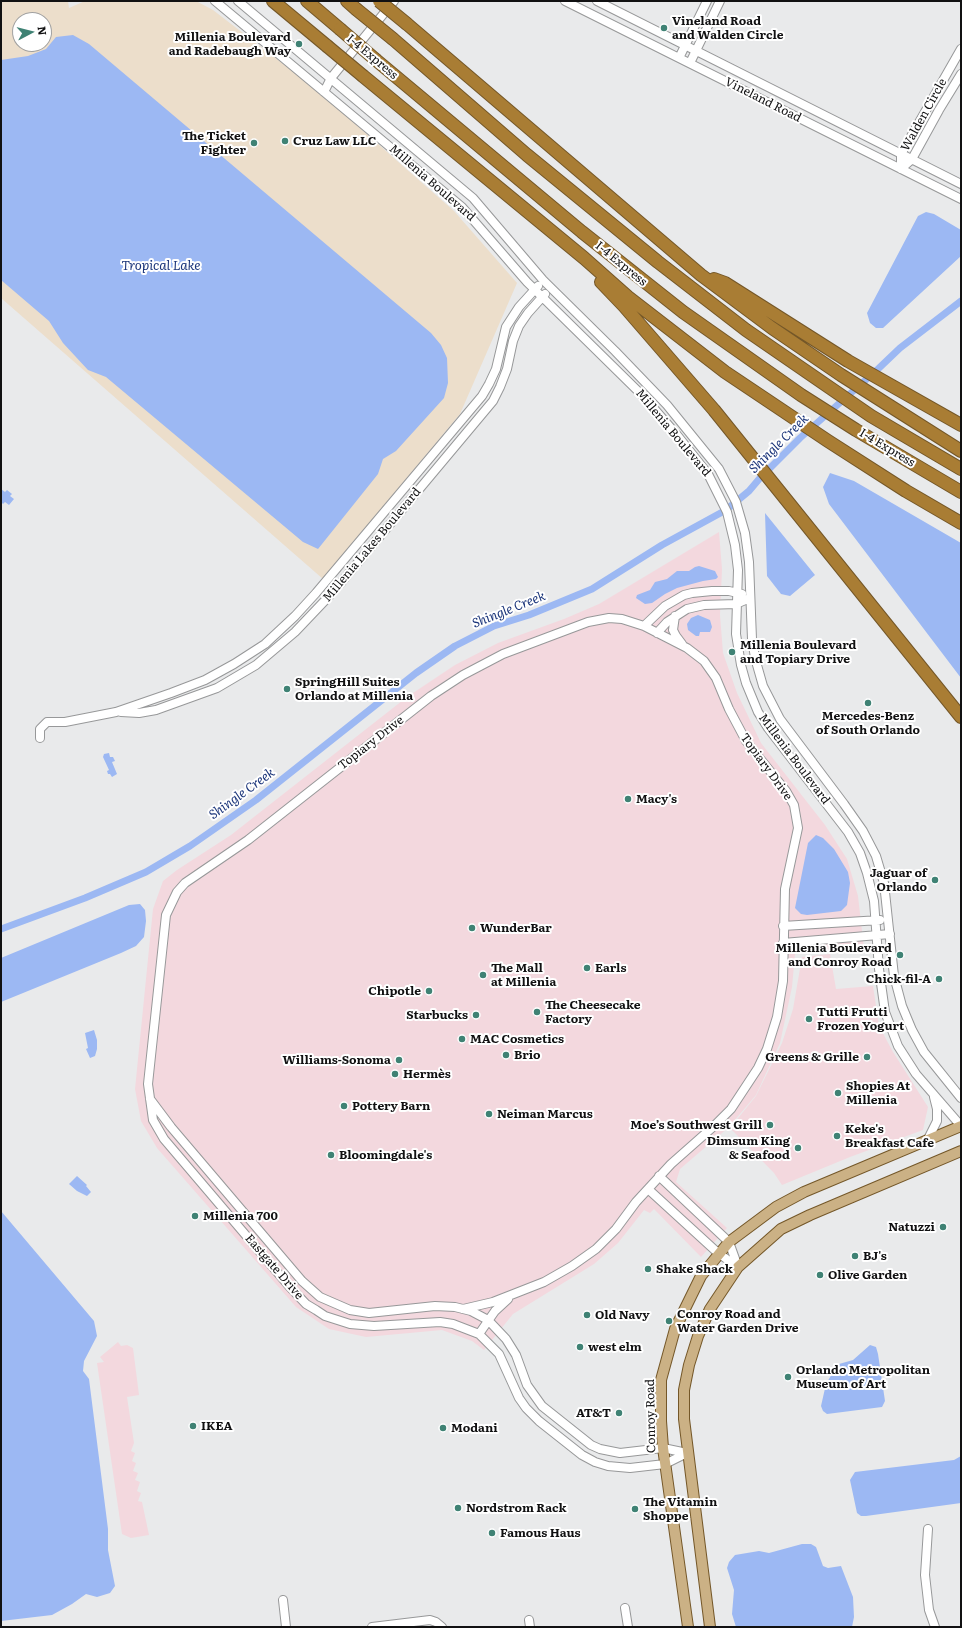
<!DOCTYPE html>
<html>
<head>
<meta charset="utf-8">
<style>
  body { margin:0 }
  #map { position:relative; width:962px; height:1628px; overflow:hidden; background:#e9eaeb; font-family:Literata,serif }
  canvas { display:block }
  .frame { position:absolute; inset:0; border:2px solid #111112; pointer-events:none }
  .north { position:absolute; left:12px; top:12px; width:40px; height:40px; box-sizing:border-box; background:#fff; border:1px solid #a0a0a0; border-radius:50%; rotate:83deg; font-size:11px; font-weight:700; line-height:16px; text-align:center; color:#111112 }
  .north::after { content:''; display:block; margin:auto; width:14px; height:18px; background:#3f8274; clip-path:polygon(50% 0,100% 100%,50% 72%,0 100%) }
</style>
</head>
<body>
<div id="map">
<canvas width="962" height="1628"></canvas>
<div class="frame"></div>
<div class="north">N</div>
</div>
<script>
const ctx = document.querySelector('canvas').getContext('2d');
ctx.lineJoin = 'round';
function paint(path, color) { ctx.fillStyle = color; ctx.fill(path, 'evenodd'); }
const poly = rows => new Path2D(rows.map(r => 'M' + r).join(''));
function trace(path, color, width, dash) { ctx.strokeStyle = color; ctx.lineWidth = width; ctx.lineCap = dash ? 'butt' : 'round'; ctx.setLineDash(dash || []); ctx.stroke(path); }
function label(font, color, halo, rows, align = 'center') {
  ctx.font = font + ' Literata,serif'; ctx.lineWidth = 4; ctx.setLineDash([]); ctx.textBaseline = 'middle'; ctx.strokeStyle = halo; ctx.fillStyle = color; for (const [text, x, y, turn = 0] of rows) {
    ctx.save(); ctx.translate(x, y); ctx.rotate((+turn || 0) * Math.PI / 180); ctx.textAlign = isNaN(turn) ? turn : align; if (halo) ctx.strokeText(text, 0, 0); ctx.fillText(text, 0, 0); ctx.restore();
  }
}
paint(poly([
  [719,532,722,569,720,615,723,653,737,693,761,743,825,825,847,859,858,896,864,949,795,954,792,987,780,1043,756,1095,729,1127,680,1169,676,1182,727,1228,701,1257,654,1209,650,1213,644,1210,618,1243,594,1264,513,1314,484,1350,472,1341,442,1330,366,1337,329,1329,296,1307,157,1148,141,1121,135,1089,153,909,163,881,177,870,231,835,407,697,455,665,498,643,564,619,599,604],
  [830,954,836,989,873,986,879,1026,893,1052,928,1107,923,1130,850,1157,782,1185,774,1173,730,1128,756,1096,782,1043,793,1009,802,957],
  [118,1342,121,1346,127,1345,133,1348,139,1395,127,1397,134,1443,131,1451,135,1453,132,1461,136,1463,133,1471,138,1473,135,1480,140,1482,137,1491,141,1493,138,1501,142,1502,149,1535,131,1538,122,1534,97,1363,104,1362,100,1357]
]), '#f3d8de');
paint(poly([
  [1,1,68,1,69,8,85,1,196,1,213,10,304,80,335,106,454,211,517,283,460,414,323,579,1,298],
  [43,18,39,20,44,20,44,44,20,44,20,20]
]), '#ecdecb');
paint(poly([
  [73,35,89,44,431,333,441,345,447,358,448,383,444,398,396,451,383,459,378,474,318,549,303,542,106,377,88,370,63,343,49,321,1,280,1,60,28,56,46,49,56,37],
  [926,212,934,214,961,230,961,256,883,328,876,328,870,323,867,313,918,216],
  [830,473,854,481,961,543,961,678,829,504,823,487],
  [1,489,5,492,7,490,12,494,10,496,14,499,9,505,5,502,3,504,1,502],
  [765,513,815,575,790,596,781,594,767,576],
  [699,566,715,571,718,577,716,579,703,581,677,588,665,594,652,603,645,604,636,598,637,595,650,590,655,582,667,579,677,571,689,571,695,567],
  [698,615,710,620,712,627,710,632,700,632,699,636,696,636,688,630,687,624,691,618],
  [109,753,110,757,113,757,115,761,112,762,117,774,112,777,110,774,108,774,107,771,109,770,103,757,104,754],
  [816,835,823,838,834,849,848,872,850,883,847,905,841,911,807,915,801,914,795,908,808,843],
  [140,904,145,910,146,921,144,937,136,946,121,953,1,1002,1,958,129,905],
  [94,1030,97,1040,97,1049,95,1056,90,1058,86,1049,88,1048,85,1033],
  [77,1176,87,1185,86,1186,91,1192,87,1196,77,1191,69,1184],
  [1,1211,94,1321,97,1336,84,1361,83,1371,89,1379,108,1529,108,1550,115,1586,110,1593,97,1597,86,1594,72,1604,52,1615,1,1621],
  [870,1345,876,1347,878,1354,885,1401,882,1407,827,1414,823,1411,821,1406,826,1384,836,1367,839,1364,853,1360],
  [961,1456,961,1503,866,1516,861,1516,857,1513,850,1480,855,1472,954,1460],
  [802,1544,811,1544,816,1547,823,1566,828,1568,841,1566,853,1597,854,1617,852,1627,736,1627,732,1614,734,1590,727,1568,729,1562,735,1555,759,1551,769,1553]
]), '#9cb8f3');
trace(poly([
  [1,929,85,898,146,872,190,846,256,800,416,673,455,646,494,626,529,615,592,589,662,545,726,510,749,491,760,478,800,438,878,369,900,348,961,301]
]), '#9cb8f3', 7);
const minor = poly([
  [215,1,462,207,527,282,644,397,677,435,708,474,727,512,735,545,738,570,736,634,741,665,746,683,758,712,768,728,848,832,860,853,867,873,874,901,879,969,885,1012,898,1046,916,1074,961,1126],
  [238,1,473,198,543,280,615,351,667,405,719,469,736,502,745,533,749,562,752,639,755,658,763,686,780,719,844,804,863,831,876,856,884,883,894,976,902,1006,912,1030,924,1052,961,1098],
  [565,1,961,199],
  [597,1,961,184],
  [679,58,707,1],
  [690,63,720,1],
  [324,92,331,78,394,1],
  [901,169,901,154,961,49],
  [901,169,912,159,939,110,961,74],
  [675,616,673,630,676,636,682,644],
  [644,626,665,606,684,595,692,593,712,591,729,591,742,594],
  [657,633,667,622,687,609,704,605,736,604,750,598],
  [121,712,139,713,156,710,217,688,256,665,295,632,334,591,493,401,500,387,507,369,513,341,519,326,528,313,545,294],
  [40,738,40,729,47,722,65,722,116,712,171,693,205,680,234,664,265,644,295,616,316,593,482,396,489,384,496,369,506,327,519,307,538,286],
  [783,926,880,920],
  [783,943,890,934],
  [150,1099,171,1127,302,1281,320,1297,350,1310,369,1313,435,1306,455,1307,471,1311,488,1320,506,1339,516,1355,527,1385,542,1406,591,1445,600,1449,620,1453,663,1448,687,1453],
  [928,1139,937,1121,937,1109,934,1097],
  [659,1176,729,1242,738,1267],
  [648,1189,718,1253,738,1267],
  [463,1309,493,1302,544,1282,572,1266,596,1249,616,1229,636,1202,671,1164,714,1126,731,1109,758,1068,767,1049,777,1017,783,981,785,889,798,828,794,805,786,791,746,741,729,709,716,678,704,661,687,648,644,626,622,619,609,618,588,622,503,654,463,675,431,696,248,840,185,883,177,892,166,915,148,1084,153,1120,164,1139,289,1286,306,1304,316,1310,325,1316,350,1324,374,1326,440,1322,453,1324,479,1334,499,1354,519,1398,526,1408,539,1421,582,1455,595,1462,608,1466,630,1468,665,1464,687,1453],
  [479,1334,495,1311,508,1299],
  [928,1529,925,1575,929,1610,935,1627],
  [283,1600,286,1627],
  [625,1608,628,1627],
  [529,1620,530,1627],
  [372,1627,430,1620,436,1622,442,1627]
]);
const major = poly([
  [688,1627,663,1448,661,1421,661,1380,675,1329,701,1276,729,1242,776,1207,804,1192,961,1126],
  [710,1627,684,1419,684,1390,689,1365,698,1336,710,1309,738,1267,781,1229,810,1215,961,1151]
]);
const highway = poly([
  [273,1,327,46],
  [307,1,340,29],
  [347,1,356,9],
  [407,24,701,275,772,328,841,375,961,451],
  [393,39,527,155,658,262,746,330,871,416,961,469],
  [376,60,582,232,683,312,801,395,856,430,961,492],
  [363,76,584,258,628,297,725,372,828,441,906,491,961,523],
  [714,279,725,283,848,361,961,425],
  [601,282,624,306,714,410,961,717]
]);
trace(minor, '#979899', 10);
trace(major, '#745728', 12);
trace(highway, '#745728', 14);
trace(minor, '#fff', 8);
trace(major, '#cbb185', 10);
trace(highway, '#a97d34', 12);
const highwayBridge = poly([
  [379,1,407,24],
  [356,9,393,39],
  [340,29,376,60],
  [327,46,363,76]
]);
trace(highwayBridge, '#745728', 14, []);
trace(highwayBridge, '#a97d34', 12);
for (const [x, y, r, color] of [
  [664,28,4,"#3f8274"],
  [299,44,4,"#3f8274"],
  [285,141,4,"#3f8274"],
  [254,143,4,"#3f8274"],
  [732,652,4,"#3f8274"],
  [287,689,4,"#3f8274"],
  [868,703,4,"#3f8274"],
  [628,799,4,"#3f8274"],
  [935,880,4,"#3f8274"],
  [472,928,4,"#3f8274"],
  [900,955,4,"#3f8274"],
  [587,968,4,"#3f8274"],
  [483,975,4,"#3f8274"],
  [939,979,4,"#3f8274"],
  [429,991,4,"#3f8274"],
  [537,1012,4,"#3f8274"],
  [476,1015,4,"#3f8274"],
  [809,1019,4,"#3f8274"],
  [462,1039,4,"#3f8274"],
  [506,1055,4,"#3f8274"],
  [867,1057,4,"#3f8274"],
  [399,1060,4,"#3f8274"],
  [395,1074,4,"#3f8274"],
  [838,1093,4,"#3f8274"],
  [344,1106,4,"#3f8274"],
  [489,1114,4,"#3f8274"],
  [770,1125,4,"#3f8274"],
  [837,1136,4,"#3f8274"],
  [798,1148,4,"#3f8274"],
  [331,1155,4,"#3f8274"],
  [195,1216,4,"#3f8274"],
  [943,1227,4,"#3f8274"],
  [855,1256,4,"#3f8274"],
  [648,1269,4,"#3f8274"],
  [820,1275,4,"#3f8274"],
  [587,1315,4,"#3f8274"],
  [669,1321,4,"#3f8274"],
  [580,1347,4,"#3f8274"],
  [788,1377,4,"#3f8274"],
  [619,1413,4,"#3f8274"],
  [193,1426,4,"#3f8274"],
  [443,1428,4,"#3f8274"],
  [458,1508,4,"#3f8274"],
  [635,1509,4,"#3f8274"],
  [492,1533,4,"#3f8274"]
]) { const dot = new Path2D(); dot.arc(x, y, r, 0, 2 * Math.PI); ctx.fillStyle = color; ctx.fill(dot); trace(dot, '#fff', 1.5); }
label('bold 12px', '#111112', '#fff', [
  ["Vineland Road",672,21],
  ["and Walden Circle",672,35],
  ["Millenia Boulevard",291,37,"right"],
  ["and Radebaugh Way",291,51,"right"],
  ["The Ticket",246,136,"right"],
  ["Fighter",246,150,"right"],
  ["Cruz Law LLC",293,141],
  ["Millenia Boulevard",740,645],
  ["and Topiary Drive",740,659],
  ["SpringHill Suites",295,682],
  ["Orlando at Millenia",295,696],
  ["Mercedes-Benz",868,716,"center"],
  ["of South Orlando",868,730,"center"],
  ["Macy's",636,799],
  ["Jaguar of",927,873,"right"],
  ["Orlando",927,887,"right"],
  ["WunderBar",480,928],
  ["Millenia Boulevard",892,948,"right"],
  ["and Conroy Road",892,962,"right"],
  ["The Mall",491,968],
  ["at Millenia",491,982],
  ["Earls",595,968],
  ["Chick-fil-A",931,979,"right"],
  ["Chipotle",421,991,"right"],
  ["The Cheesecake",545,1005],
  ["Factory",545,1019],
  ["Tutti Frutti",817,1012],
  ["Frozen Yogurt",817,1026],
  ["Starbucks",468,1015,"right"],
  ["MAC Cosmetics",470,1039],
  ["Brio",514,1055],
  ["Greens & Grille",859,1057,"right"],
  ["Williams-Sonoma",391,1060,"right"],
  ["Hermès",403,1074],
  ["Shopies At",846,1086],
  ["Millenia",846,1100],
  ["Pottery Barn",352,1106],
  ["Neiman Marcus",497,1114],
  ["Moe’s Southwest Grill",762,1125,"right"],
  ["Keke's",845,1129],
  ["Breakfast Cafe",845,1143],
  ["Dimsum King",790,1141,"right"],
  ["& Seafood",790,1155,"right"],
  ["Bloomingdale's",339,1155],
  ["Millenia 700",203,1216],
  ["Natuzzi",935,1227,"right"],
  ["BJ's",863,1256],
  ["Shake Shack",656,1269],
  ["Olive Garden",828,1275],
  ["Conroy Road and",677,1314],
  ["Water Garden Drive",677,1328],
  ["Old Navy",595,1315],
  ["west elm",588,1347],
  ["Orlando Metropolitan",796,1370],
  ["Museum of Art",796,1384],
  ["AT&T",611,1413,"right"],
  ["IKEA",201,1426],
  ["Modani",451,1428],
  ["The Vitamin",643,1502],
  ["Shoppe",643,1516],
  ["Nordstrom Rack",466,1508],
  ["Famous Haus",500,1533]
], 'left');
label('12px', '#111112', '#fff', [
  ["I-4 Express",372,57,40],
  ["Vineland Road",763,100,27],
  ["Walden Circle",924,115,-61],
  ["Millenia Boulevard",432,183,41],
  ["I-4 Express",621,264,39],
  ["Millenia Boulevard",673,433,50],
  ["I-4 Express",887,448,31],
  ["Millenia Lakes Boulevard",372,545,-50],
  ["Topiary Drive",371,743,-38],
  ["Millenia Boulevard",794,759,53],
  ["Topiary Drive",766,767,54],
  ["Eastgate Drive",274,1267,49],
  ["Conroy Road",651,1416,-91]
]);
label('italic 13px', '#1b357a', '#fff', [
  ["Tropical Lake",161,266],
  ["Shingle Creek",779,444,-45],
  ["Shingle Creek",509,610,-22],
  ["Shingle Creek",242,794,-36]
]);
</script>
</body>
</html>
